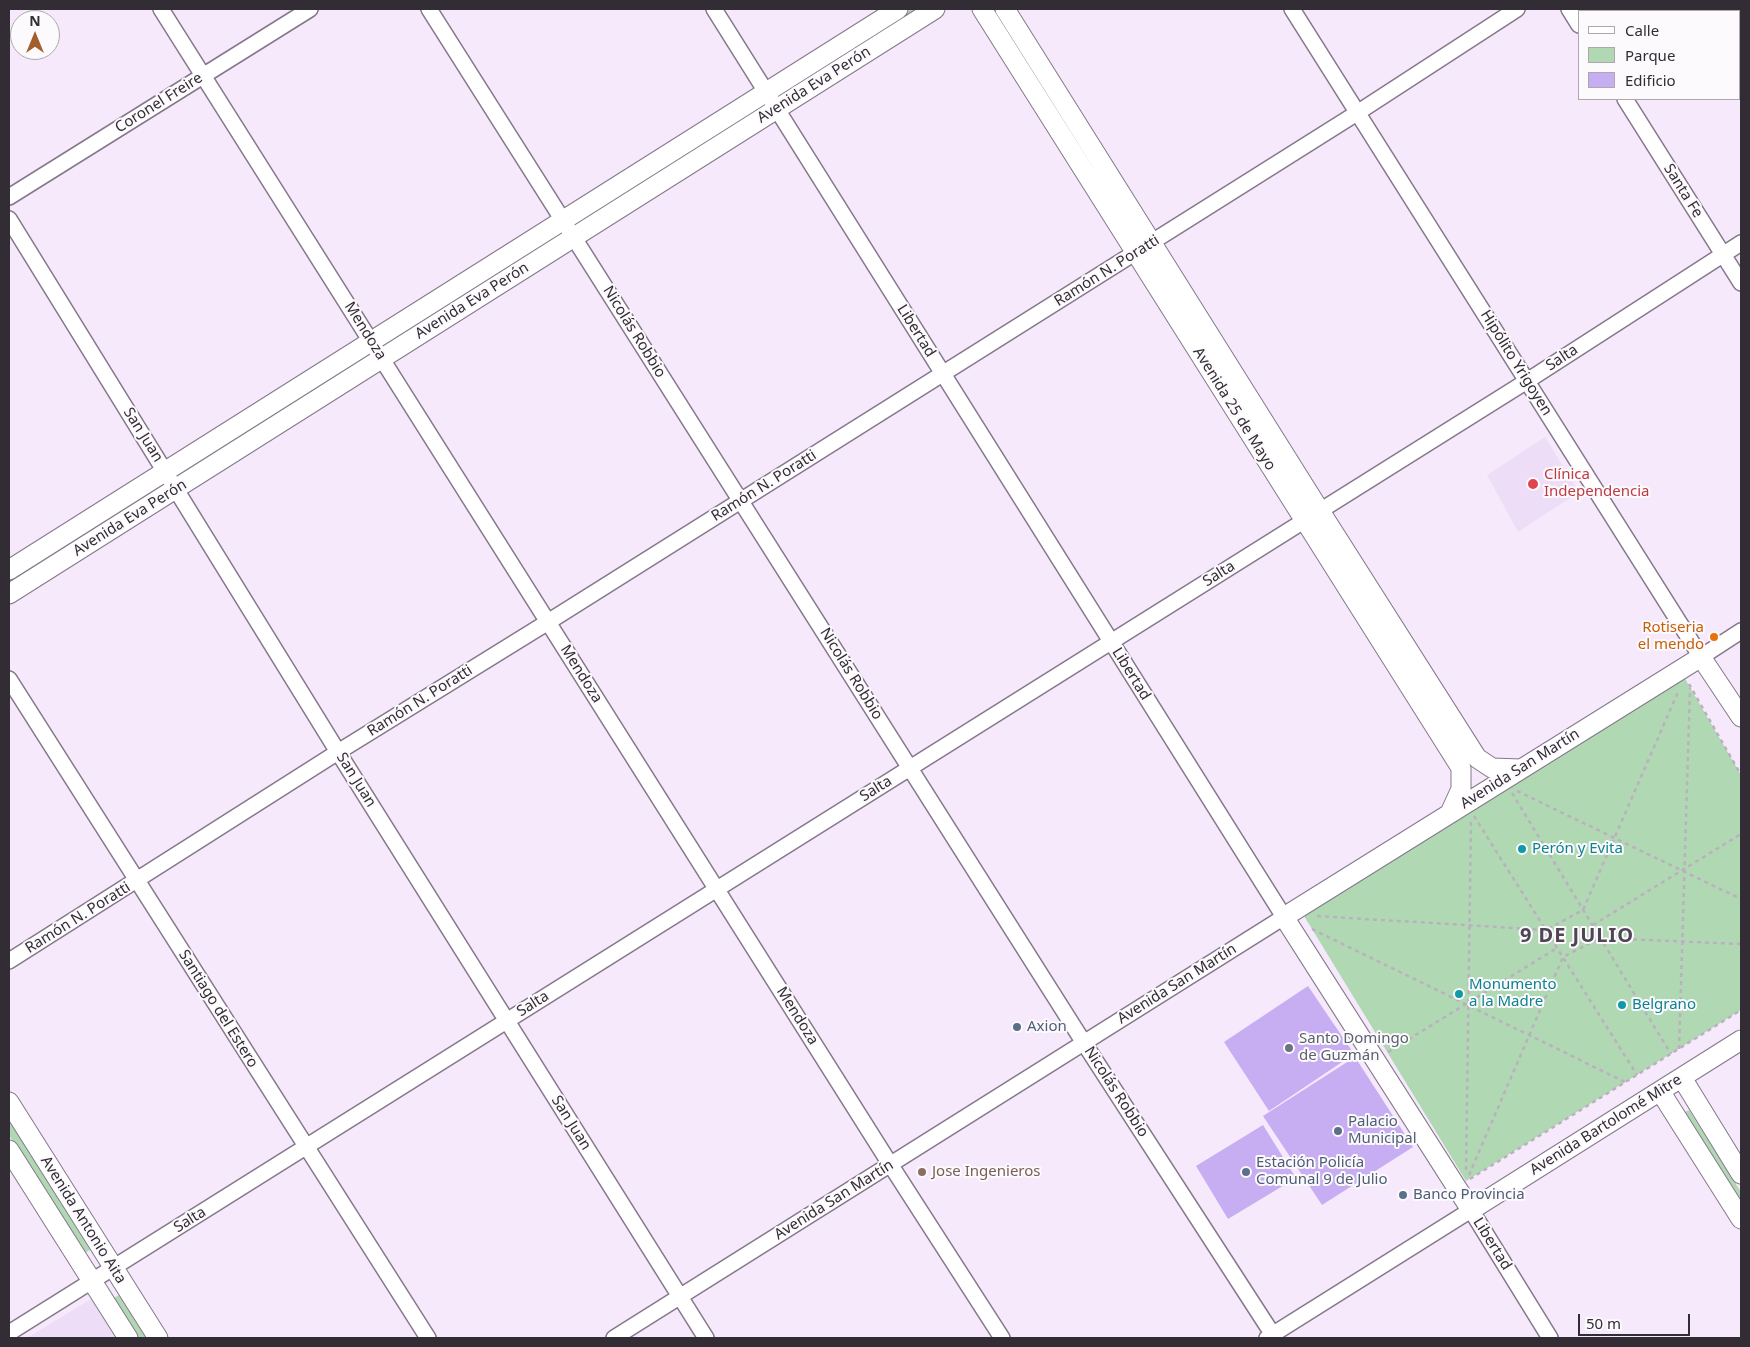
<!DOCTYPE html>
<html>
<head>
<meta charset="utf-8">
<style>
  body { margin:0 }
  #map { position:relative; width:1750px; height:1347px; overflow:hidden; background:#f6e9fc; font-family:"Noto Sans",sans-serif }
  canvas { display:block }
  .frame { position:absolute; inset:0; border:10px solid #322d34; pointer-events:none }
  .legend { position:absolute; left:1578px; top:10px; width:162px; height:90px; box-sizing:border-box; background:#fdfafe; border:1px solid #aca8ad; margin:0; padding:6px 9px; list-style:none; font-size:15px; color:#322d34 }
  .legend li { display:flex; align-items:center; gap:10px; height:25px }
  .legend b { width:25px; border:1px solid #aca8ad }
  .north { position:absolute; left:10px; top:10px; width:50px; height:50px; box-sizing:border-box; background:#fdfafe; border:1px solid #aca8ad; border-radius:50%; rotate:0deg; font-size:14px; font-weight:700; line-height:20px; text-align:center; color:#322d34 }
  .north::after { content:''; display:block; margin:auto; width:18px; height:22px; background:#a15f2d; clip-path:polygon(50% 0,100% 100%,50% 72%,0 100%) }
  .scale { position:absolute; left:1578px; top:1314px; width:112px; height:22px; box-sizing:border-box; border:2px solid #322d34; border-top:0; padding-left:6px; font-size:15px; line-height:18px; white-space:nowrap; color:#322d34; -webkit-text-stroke:4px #fdfafe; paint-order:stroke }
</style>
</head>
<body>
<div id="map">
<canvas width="1750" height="1347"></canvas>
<div class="frame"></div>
<ul class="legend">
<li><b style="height:6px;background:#fff"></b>Calle</li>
<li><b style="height:14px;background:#b0d9b3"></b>Parque</li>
<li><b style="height:14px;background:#c7aef2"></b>Edificio</li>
</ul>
<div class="north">N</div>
<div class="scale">50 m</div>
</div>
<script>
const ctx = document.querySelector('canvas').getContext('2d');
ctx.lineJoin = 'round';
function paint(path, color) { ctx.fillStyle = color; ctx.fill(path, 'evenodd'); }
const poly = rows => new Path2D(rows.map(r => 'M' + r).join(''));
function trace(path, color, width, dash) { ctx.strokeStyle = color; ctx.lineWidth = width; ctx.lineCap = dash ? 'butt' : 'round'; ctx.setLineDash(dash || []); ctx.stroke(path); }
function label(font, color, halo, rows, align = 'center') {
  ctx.font = font + ' "Noto Sans",sans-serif'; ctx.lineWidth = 4; ctx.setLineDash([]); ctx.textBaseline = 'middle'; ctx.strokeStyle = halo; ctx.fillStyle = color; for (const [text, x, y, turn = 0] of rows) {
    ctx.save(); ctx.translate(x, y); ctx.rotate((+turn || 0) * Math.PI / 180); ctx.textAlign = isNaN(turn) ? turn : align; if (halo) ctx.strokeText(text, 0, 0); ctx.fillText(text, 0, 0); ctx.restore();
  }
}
paint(poly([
  [1545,437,1579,492,1518,532,1487,475],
  [96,1296,122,1338,27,1338]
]), '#eeddf7');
paint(poly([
  [911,9,924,9,782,98,779,92],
  [749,110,752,116,589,218,585,213],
  [548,238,551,244,388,346,385,340],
  [346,365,349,370,186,473,183,467],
  [150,489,154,494,9,586,9,577],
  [1684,677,1741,775,1741,1010,1466,1181,1304,916],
  [1689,1110,1741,1192,1741,1200,1685,1112],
  [9,1120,90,1250,83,1254,9,1135],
  [119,1295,146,1338,137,1338,112,1299]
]), '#b0d9b3');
paint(poly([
  [1308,986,1354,1054,1269,1111,1224,1042],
  [1355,1057,1413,1147,1322,1205,1263,1116],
  [1263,1125,1296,1178,1228,1219,1196,1166]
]), '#c7aef2');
const minor = poly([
  [161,9,890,1164,1002,1338],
  [429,9,1084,1043,1275,1338],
  [1292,9,1701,657,1741,631],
  [1569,9,1579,25],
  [1625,99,1741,283],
  [9,197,310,9],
  [9,219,338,752,706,1338],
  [9,679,428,1338],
  [9,961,338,752,548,622,1357,113,1517,9],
  [9,1333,1527,381,1741,243],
  [614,1338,1284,917,714,9],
  [1267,1338,1471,1210,1550,1338]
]);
const major = poly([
  [982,9,1461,768,1461,789,1450,813],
  [1005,9,1320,511,1477,758,1492,768,1521,769],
  [9,570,898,9],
  [9,594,935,9],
  [1741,717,1701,657,1284,917,1471,1210,1741,1040],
  [1682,1078,1741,1174],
  [1660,1091,1741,1219],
  [9,1102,158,1338],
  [9,1150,128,1338]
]);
trace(minor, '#84788a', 18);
trace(major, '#84788a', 21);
trace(poly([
  [1689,684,1741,775],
  [1517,791,1741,899],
  [1512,793,1671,1054],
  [1474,816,1637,1075],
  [1317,916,1546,930,1583,910,1678,692],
  [1593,925,1741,834],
  [1312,929,1625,1082],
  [1679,1049,1690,688],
  [1388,1052,1557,948],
  [1466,1170,1471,820],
  [1469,1175,1563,957,1600,938,1741,944],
  [1470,1179,1741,1010]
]), '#bab0bf', 2.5, [4, 4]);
trace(minor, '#fff', 15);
trace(major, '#fff', 19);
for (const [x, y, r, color] of [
  [1533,484,6,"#e0444e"],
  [1714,637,5,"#e8710a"],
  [1522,849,5,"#0f9aa8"],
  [1459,994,5,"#0f9aa8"],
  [1622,1005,5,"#0f9aa8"],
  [1017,1027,5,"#5c6f8a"],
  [1289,1048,5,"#6b7280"],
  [1338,1131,5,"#5c6f8a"],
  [922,1172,5,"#8d6e63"],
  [1246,1172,5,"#5c6f8a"],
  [1403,1195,5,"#5c6f8a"]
]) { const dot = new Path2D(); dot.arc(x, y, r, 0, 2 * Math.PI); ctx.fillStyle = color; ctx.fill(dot); trace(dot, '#fdfafe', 2); }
label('15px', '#322d34', '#fdfafe', [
  ["Avenida Eva Perón",814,85,-32],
  ["Coronel Freire",159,103,-32],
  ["Santa Fe",1683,191,58],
  ["Ramón N. Poratti",1107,271,-32],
  ["Avenida Eva Perón",472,301,-32],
  ["Mendoza",365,331,58],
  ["Libertad",916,331,58],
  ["Nicolás Robbio",634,332,58],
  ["Salta",1562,358,-33],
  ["Hipólito Yrigoyen",1516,363,58],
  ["Avenida 25 de Mayo",1234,409,58],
  ["San Juan",143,435,58],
  ["Ramón N. Poratti",764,486,-32],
  ["Avenida Eva Perón",130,518,-32],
  ["Salta",1219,574,-32],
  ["Mendoza",581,674,58],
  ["Nicolás Robbio",851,674,58],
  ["Libertad",1131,674,58],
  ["Ramón N. Poratti",420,701,-32],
  ["Avenida San Martín",1520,769,-32],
  ["San Juan",356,780,58],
  ["Salta",876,789,-32],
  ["Ramón N. Poratti",78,918,-32],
  ["Avenida San Martín",1177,984,-32],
  ["Salta",533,1004,-32],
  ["Santiago del Estero",218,1009,58],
  ["Mendoza",797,1016,58],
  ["Nicolás Robbio",1116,1092,57],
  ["San Juan",571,1123,58],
  ["Avenida Bartolomé Mitre",1606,1125,-32],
  ["Avenida San Martín",834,1200,-32],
  ["Avenida Antonio Aita",83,1220,58],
  ["Salta",190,1220,-32],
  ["Libertad",1492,1244,58]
]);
label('15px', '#be3a42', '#fdfafe', [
  ["Clínica",1544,475],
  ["Independencia",1544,492]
], 'left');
label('15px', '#c56008', '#fdfafe', [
  ["Rotiseria",1704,628],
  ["el mendo",1704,645]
], 'right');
label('15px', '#0d838f', '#fdfafe', [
  ["Perón y Evita",1532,849],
  ["Monumento",1469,985],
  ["a la Madre",1469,1002],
  ["Belgrano",1632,1005]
], 'left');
label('15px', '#4e5e75', '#fdfafe', [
  ["Axion",1027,1027],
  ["Palacio",1348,1122],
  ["Municipal",1348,1139],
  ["Estación Policía",1256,1163],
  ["Comunal 9 de Julio",1256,1180],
  ["Banco Provincia",1413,1195]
], 'left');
label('15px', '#5b616d', '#fdfafe', [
  ["Santo Domingo",1299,1039],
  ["de Guzmán",1299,1056]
], 'left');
label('15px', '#785e54', '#fdfafe', [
  ["Jose Ingenieros",932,1172]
], 'left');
ctx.letterSpacing = '1px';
label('bold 20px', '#504555', '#fdfafe', [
  ["9 DE JULIO",1577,936]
]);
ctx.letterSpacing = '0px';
</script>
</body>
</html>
